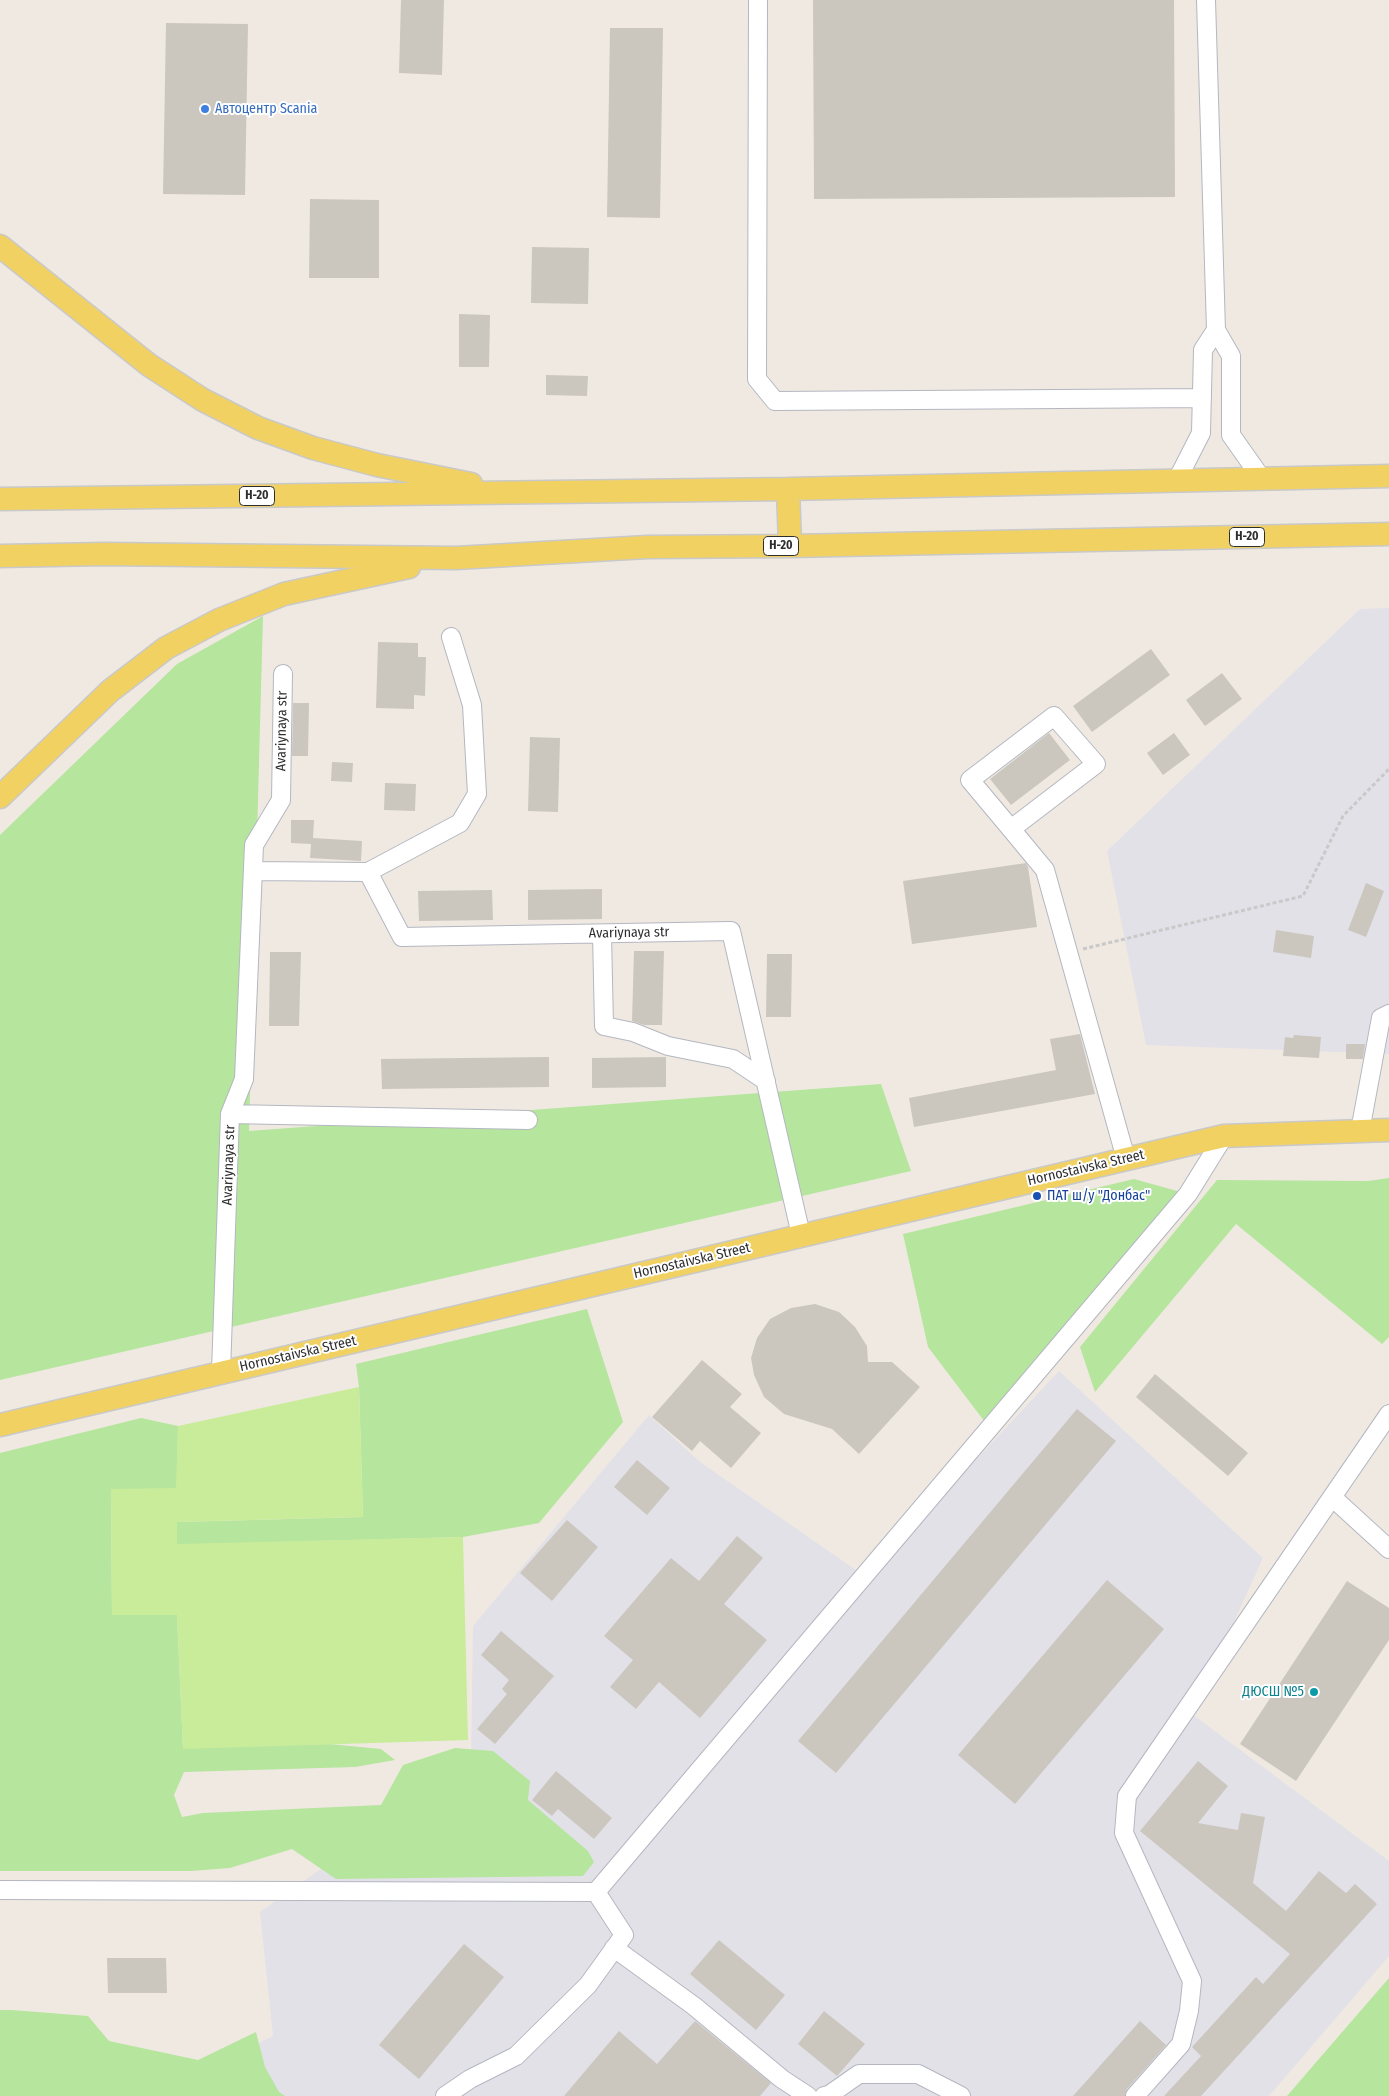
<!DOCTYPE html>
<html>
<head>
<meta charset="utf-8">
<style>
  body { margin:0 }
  canvas { display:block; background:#efe9e1 }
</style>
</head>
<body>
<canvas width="1389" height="2096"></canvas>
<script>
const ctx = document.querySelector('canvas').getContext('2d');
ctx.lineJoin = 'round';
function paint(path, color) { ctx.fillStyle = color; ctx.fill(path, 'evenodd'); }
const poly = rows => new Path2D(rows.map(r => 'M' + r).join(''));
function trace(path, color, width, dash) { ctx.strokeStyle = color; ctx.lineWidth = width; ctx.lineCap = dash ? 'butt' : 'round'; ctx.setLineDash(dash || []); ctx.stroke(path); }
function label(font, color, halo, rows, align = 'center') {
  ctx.font = font + ' "Fira Sans Condensed",sans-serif'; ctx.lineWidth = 4; ctx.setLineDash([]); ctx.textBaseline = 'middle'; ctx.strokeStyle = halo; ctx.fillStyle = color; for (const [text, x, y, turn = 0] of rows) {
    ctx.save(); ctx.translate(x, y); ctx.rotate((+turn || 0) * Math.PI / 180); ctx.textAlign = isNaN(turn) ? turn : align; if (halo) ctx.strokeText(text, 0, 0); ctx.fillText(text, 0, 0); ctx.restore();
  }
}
paint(poly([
  [1389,608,1389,1054,1146,1045,1107,851,1360,609],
  [1059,1371,1263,1558,1192,1714,1389,1861,1389,1956,1269,2096,183,2096,179,2081,273,2036,260,1912,471,1763,473,1626,649,1415,700,1462,866,1577]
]), '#e3e1e8');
paint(poly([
  [263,616,249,1131,881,1084,911,1171,0,1380,0,835,177,664],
  [1389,1178,1389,1337,1382,1344,1236,1224,1095,1392,1080,1347,1217,1180,1368,1181],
  [1134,1179,1188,1194,991,1430,928,1347,903,1234],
  [587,1309,623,1422,539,1523,463,1537,177,1545,177,1522,363,1517,359,1387,356,1364],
  [141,1418,178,1426,177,1489,111,1489,112,1615,177,1615,183,1748,329,1744,381,1749,395,1760,355,1767,184,1772,174,1795,182,1817,203,1813,381,1805,403,1765,455,1748,493,1751,530,1781,528,1800,588,1851,594,1862,583,1876,336,1879,292,1849,230,1868,191,1871,0,1871,0,1453],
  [1389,1978,1389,2096,1287,2096,1337,2038],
  [0,2010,12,2010,88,2016,109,2041,198,2060,256,2032,265,2067,279,2092,285,2096,0,2096]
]), '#b6e59e');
paint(poly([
  [359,1387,363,1517,177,1522,177,1544,463,1537,468,1740,183,1749,177,1615,112,1615,111,1489,176,1488,178,1426]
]), '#c9ec9a');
paint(poly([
  [401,0,444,0,442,75,399,73],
  [813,0,1174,0,1175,197,814,199],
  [166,23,248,24,245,195,163,194],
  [610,28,663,28,660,218,607,217],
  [310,199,379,200,379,278,309,278],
  [532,247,589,248,588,304,531,303],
  [459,314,490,315,489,367,459,367],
  [546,375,588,376,587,396,546,395],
  [378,642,418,643,418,657,426,657,425,696,414,695,414,709,376,708],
  [1151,649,1170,675,1092,732,1073,706],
  [1222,673,1242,699,1205,726,1186,700],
  [293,703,309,703,308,756,292,756],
  [1049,733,1070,760,1011,805,990,779],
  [1174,733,1190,755,1163,775,1147,753],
  [530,737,560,738,558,812,528,811],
  [332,762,353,763,352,782,331,781],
  [385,783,416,784,415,811,384,810],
  [291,820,314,820,313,838,362,841,361,861,310,858,311,844,291,843],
  [1026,863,1028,867,1037,927,912,944,903,881],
  [1366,883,1384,891,1366,937,1348,930],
  [602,889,602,919,528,920,528,890],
  [492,890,493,920,419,921,418,891],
  [1276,930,1314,936,1311,958,1273,952],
  [634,951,664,951,662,1025,644,1025,632,1021],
  [270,952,301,952,299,1026,269,1026],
  [767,954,792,954,791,1017,766,1017],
  [1080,1034,1095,1094,914,1127,909,1098,1056,1070,1050,1039],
  [1294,1035,1321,1037,1319,1058,1283,1056,1285,1037,1293,1038],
  [1346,1044,1365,1044,1363,1059,1346,1059],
  [549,1057,549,1087,382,1089,381,1059],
  [666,1057,666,1087,592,1088,592,1058],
  [815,1304,839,1312,855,1327,867,1346,868,1362,892,1362,920,1387,859,1454,832,1429,784,1414,764,1397,754,1375,751,1358,757,1338,770,1319,791,1308],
  [702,1360,742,1394,730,1407,761,1433,731,1468,700,1441,692,1451,652,1417],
  [1155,1374,1248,1453,1228,1476,1136,1397],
  [1077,1409,1116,1441,836,1773,798,1741],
  [637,1460,670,1488,647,1515,614,1487],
  [567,1520,598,1547,552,1601,520,1573],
  [737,1536,763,1558,724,1604,767,1640,700,1718,659,1682,636,1709,610,1687,633,1660,604,1636,671,1558,699,1581],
  [1107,1580,1164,1629,1015,1804,958,1755],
  [1347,1581,1389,1608,1389,1640,1296,1781,1240,1744],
  [501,1631,554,1676,495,1744,477,1729,507,1694,502,1689,509,1680,481,1655],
  [1198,1761,1228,1786,1198,1823,1238,1830,1241,1813,1265,1817,1253,1883,1286,1911,1319,1871,1346,1893,1355,1884,1377,1904,1201,2096,1164,2096,1201,2056,1192,2047,1256,1977,1263,1984,1290,1954,1140,1831],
  [556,1771,612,1818,594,1839,558,1809,552,1816,532,1800],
  [719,1940,785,1995,756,2030,690,1974],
  [464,1944,504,1977,419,2079,379,2045],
  [107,1958,166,1958,167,1993,108,1993],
  [824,2011,865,2044,837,2076,798,2044],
  [695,2021,771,2083,760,2096,564,2096,619,2031,657,2064],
  [1140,2021,1166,2045,1127,2089,1125,2096,1073,2096]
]), '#cbc7bf');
const minor = poly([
  [758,0,757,379,775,401,1202,398],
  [1206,0,1216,330,1231,356,1231,435,1262,479],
  [1177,480,1201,433,1203,350,1216,330],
  [1011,829,1096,764,1054,716,970,780,1011,829,1045,870,1126,1159],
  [253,871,368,872,402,937,731,931,801,1235],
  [368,872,460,823,477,794,472,705,451,637],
  [602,934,604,1026,633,1032,668,1046,733,1059,766,1081],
  [230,1114,528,1120],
  [1360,1131,1381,1018,1389,1014],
  [221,1372,230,1114,244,1079,254,845,281,800,283,674],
  [1332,1497,1389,1549],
  [0,1890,596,1892,1188,1194,1224,1136],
  [614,1948,694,2006,782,2079,808,2096],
  [445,2096,470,2079,516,2056,588,1985,624,1935,596,1892],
  [824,2096,829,2095,859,2074,918,2074,961,2096],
  [1135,2096,1181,2044,1189,2011,1192,1981,1124,1833,1127,1796,1389,1414]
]);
const major = poly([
  [0,246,149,365,203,400,258,428,313,448,377,465,471,484],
  [788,489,790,546],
  [0,499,788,489,1389,476],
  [0,556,104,554,456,558,647,547,790,546,1389,534],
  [0,797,110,691,166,648,219,620,284,594,409,567],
  [0,1425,1224,1136,1389,1130]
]);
trace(minor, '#b4b7c1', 20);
trace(major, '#c9c9c9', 25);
trace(poly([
  [1083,949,1303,896,1343,816,1389,769]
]), '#c9c9c9', 3, [4, 2.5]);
trace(minor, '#fff', 18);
trace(major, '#f2d163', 22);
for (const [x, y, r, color] of [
  [205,109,5,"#3f7fe0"],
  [1037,1196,5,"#1a4fb4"],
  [1314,1692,5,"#0f9aa8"]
]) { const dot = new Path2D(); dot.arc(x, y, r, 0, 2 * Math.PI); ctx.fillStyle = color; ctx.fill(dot); trace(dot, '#fff', 2); }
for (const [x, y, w] of [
  [257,496,35],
  [1247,537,35],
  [781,546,35]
]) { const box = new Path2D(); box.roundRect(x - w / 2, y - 9.5, w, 19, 4); ctx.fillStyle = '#fff'; ctx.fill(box); trace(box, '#2e2e2e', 1); }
label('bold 12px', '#2e2e2e', null, [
  ["Н-20",257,496],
  ["Н-20",1247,537],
  ["Н-20",781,546]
]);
label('14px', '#366cbe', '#fff', [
  ["Автоцентр Scania",215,109]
], 'left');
label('14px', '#2e2e2e', '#fff', [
  ["Avariynaya str",282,731,-89],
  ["Avariynaya str",629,933,-1],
  ["Avariynaya str",229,1165,-88],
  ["Hornostaivska Street",1086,1168,-13],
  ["Hornostaivska Street",692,1261,-13],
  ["Hornostaivska Street",298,1354,-13]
]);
label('14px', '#164399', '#fff', [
  ["ПАТ ш/у \"Донбас\"",1047,1196]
], 'left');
label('14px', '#0d838f', '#fff', [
  ["ДЮСШ №5",1304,1692]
], 'right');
</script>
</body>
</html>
